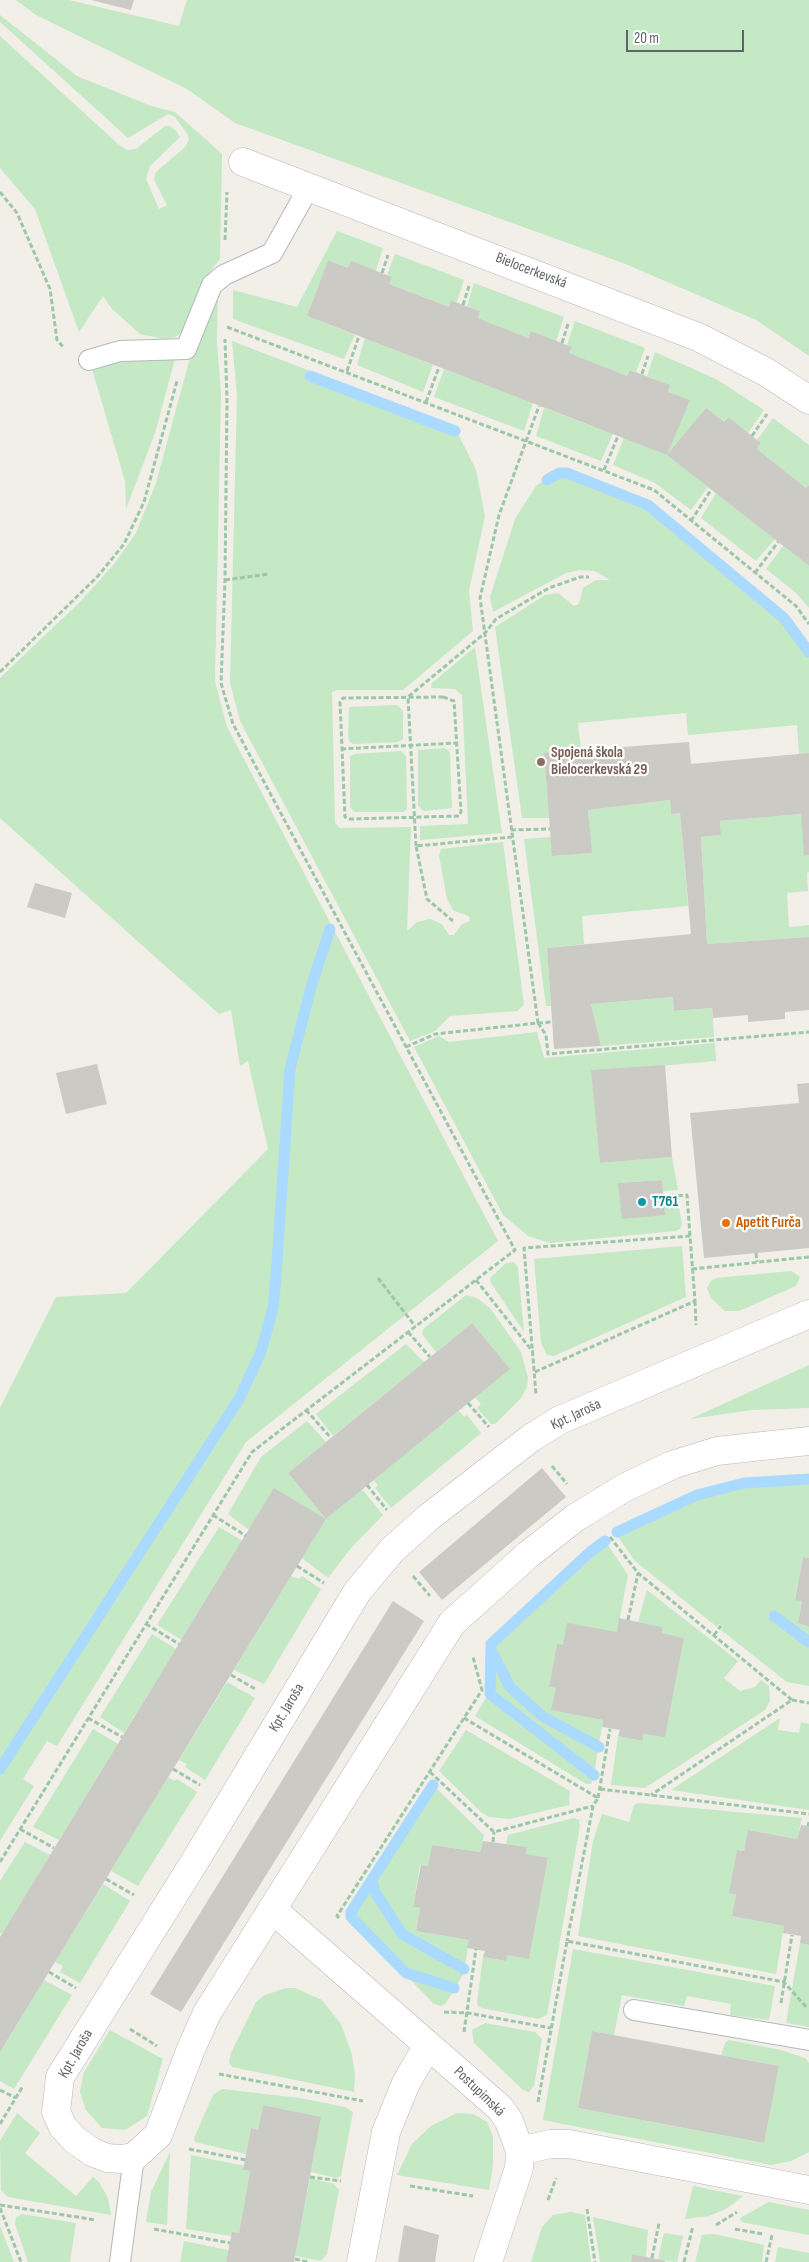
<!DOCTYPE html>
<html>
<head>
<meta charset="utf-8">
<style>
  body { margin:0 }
  #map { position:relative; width:809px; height:2262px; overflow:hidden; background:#f1efe8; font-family:"Sofia Sans Condensed",sans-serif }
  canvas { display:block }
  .scale { position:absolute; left:626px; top:30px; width:118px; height:22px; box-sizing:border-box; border:2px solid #5f6368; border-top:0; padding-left:6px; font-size:15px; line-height:18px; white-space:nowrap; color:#5f6368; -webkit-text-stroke:4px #fff; paint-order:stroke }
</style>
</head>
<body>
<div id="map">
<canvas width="809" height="2262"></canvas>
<div class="scale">20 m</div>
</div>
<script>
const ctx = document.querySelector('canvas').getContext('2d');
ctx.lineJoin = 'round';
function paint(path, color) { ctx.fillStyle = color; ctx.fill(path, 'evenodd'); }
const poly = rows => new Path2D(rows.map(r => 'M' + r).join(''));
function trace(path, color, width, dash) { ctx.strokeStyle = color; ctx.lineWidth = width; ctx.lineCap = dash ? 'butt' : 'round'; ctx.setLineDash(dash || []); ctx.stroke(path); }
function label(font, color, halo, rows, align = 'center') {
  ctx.font = font + ' "Sofia Sans Condensed",sans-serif'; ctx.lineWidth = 4.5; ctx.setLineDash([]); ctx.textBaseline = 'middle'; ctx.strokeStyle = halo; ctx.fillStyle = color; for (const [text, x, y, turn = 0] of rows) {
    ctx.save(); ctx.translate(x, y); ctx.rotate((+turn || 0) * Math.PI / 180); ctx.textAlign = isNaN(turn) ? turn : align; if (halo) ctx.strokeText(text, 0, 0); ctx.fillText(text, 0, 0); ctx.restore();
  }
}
paint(poly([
  [16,0,69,0,179,26,187,0,809,0,809,356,756,320,623,263,235,123,187,89,36,15],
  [0,15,77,76,151,106,175,112,222,154,220,259,206,277,182,333,175,337,164,339,140,334,112,309,103,296,79,332,35,209,0,168,0,36,118,144,127,150,136,149,165,126,170,126,176,131,180,137,150,166,146,179,159,209,167,205,154,180,156,172,185,147,189,140,188,135,175,117,168,114,128,138,0,22],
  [337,231,383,248,376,271,348,268,328,260,307,316,355,335,344,359,233,319,233,290,297,307],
  [395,254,464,280,457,302,451,300,449,307,389,284,392,277,387,275],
  [474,283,564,317,556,341,531,331,528,338,478,318,480,311,467,306],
  [218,292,217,342,221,394,215,681,227,727,498,1241,246,1442,57,1746,47,1741,23,1779,34,1786,0,1841,0,1408,56,1297,126,1293,268,1149,248,1061,240,1066,231,1010,219,1014,0,818,0,678,82,600,114,564,136,533,156,483,193,347],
  [575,321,645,348,636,372,631,370,627,376,569,353,572,347,567,345],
  [365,338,433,365,423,392,357,365],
  [232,341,454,426,476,470,485,516,469,591,473,631,403,690,337,690,332,692,335,823,340,828,411,827,407,931,417,922,430,919,442,924,449,935,454,935,462,924,470,921,469,916,454,911,447,899,439,855,441,849,503,842,524,1005,517,1011,450,1016,435,1031,410,1041,240,721,230,683,237,396],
  [655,352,716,379,764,410,748,433,727,417,724,422,668,455,708,487,691,510,655,483,613,465,624,438,667,455,689,400,668,392,670,385,647,376],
  [152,358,175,359,155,433,126,509,125,481,92,369,130,359],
  [444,369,533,403,524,431,434,397],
  [544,408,613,434,601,461,536,436],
  [773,418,809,445,809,485,806,488,757,449,761,443,757,440],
  [567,470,648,503,786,613,809,646,809,753,799,754,797,725,688,735,686,713,578,723,581,751,544,754,549,818,522,818,495,627,545,595,558,593,574,606,579,604,583,588,596,580,610,580,595,571,579,570,566,573,493,612,490,597,515,519,536,486,556,472],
  [716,493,775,539,756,561,701,518],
  [783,546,809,566,809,608,796,593,766,569],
  [475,647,502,833,420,840,420,826,468,824,462,695,455,689,431,688,432,683],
  [397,705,403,711,403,739,398,742,353,744,350,742,348,737,349,707],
  [444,748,448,750,450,753,452,808,424,811,418,806,418,750],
  [401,751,406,756,407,809,403,812,354,812,350,807,350,756,355,754],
  [670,800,671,814,680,813,688,906,582,916,584,944,547,948,551,1006,546,1006,524,839,551,837,553,856,591,853,588,810],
  [801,814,805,856,809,855,809,872,807,873,808,891,787,893,789,927,809,925,809,937,707,944,701,837,721,835,720,821],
  [673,997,674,1011,712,1008,714,1037,601,1046,591,1004],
  [537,1032,544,1058,715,1043,716,1061,592,1072,600,1163,672,1157,678,1190,663,1191,662,1180,618,1183,665,1215,664,1206,679,1206,682,1224,680,1229,676,1231,550,1243,528,1236,503,1215,414,1047,439,1036,449,1042],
  [682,1246,686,1297,554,1356,547,1355,541,1343,534,1259],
  [514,1262,518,1268,524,1332,491,1283,490,1278,506,1263],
  [791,1271,800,1277,796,1286,739,1311,725,1311,711,1298,707,1288,711,1281,716,1278],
  [466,1295,477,1298,490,1308,521,1352,528,1378,527,1387,521,1398,495,1424,491,1424,477,1408,481,1404,475,1397,509,1369,472,1323,436,1352,422,1334,423,1329],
  [406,1344,424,1362,333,1436,316,1414],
  [809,1365,809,1408,752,1410,690,1419],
  [459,1411,464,1417,467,1415,481,1433,391,1508,375,1488,378,1485,373,1480],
  [307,1421,326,1442,288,1473,326,1519,362,1489,383,1515,351,1548,328,1578,302,1558,326,1519,249,1530,228,1514,261,1457],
  [809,1479,809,1558,803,1557,795,1599,802,1601,798,1623,809,1627,809,1686,787,1682,721,1630,723,1627,719,1624,717,1627,635,1561,616,1534,697,1495,744,1484],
  [219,1527,243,1541,182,1640,157,1625],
  [606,1542,628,1575,617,1632,563,1645,557,1645,549,1687,556,1688,552,1710,603,1720,593,1780,591,1784,586,1784,475,1716,488,1694,491,1694,493,1645],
  [291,1576,299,1579,302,1576,321,1589,264,1684,234,1670],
  [647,1590,738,1661,724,1678,740,1691,755,1687,761,1680,769,1686,770,1701,765,1710,645,1788,611,1785,618,1736,641,1741,643,1734,665,1736,684,1638,662,1633,662,1627,638,1622],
  [152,1634,176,1649,124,1733,100,1717],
  [227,1682,255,1698,205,1780,185,1767,187,1764,179,1760],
  [780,1718,778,1730,799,1733,801,1722,809,1724,809,1810,671,1790],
  [93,1729,118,1744,59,1840,33,1827],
  [466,1730,570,1791,569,1805,510,1819,489,1817,481,1812,439,1771],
  [168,1777,175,1781,177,1779,197,1792,138,1886,111,1871],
  [431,1783,484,1835,480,1852,432,1845,428,1866,420,1865,413,1907,420,1908,416,1931,469,1940,464,1973,446,2003,441,2006,434,2004,348,1916,349,1911],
  [639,1803,802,1818,797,1839,749,1830,744,1851,737,1850,736,1894,732,1916,784,1926,776,1974,578,1936,593,1841,602,1814,629,1822,634,1805],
  [574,1818,579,1820,580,1826,547,2015,538,2019,482,2008,478,2006,477,2002,483,1957,505,1961,507,1955,529,1958,548,1859,526,1854,527,1847,506,1844,508,1835],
  [25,1842,50,1855,2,1934,0,1933,0,1881],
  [103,1884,130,1901,80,1983,60,1972,63,1966,55,1962],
  [800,1943,809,1945,809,2027,786,2023],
  [573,1949,775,1986,769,2020,730,2015,731,2004,687,1996,684,2006,622,1995,614,2035,592,2031,578,2108,763,2143,779,2066,721,2055,725,2043,729,2040,781,2050,805,2058,809,2063,809,2152,791,2161,771,2165,543,2120],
  [44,1980,72,1995,14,2089,0,2081,0,2052],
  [286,1988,295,1988,322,2000,341,2024,352,2055,355,2076,354,2092,232,2067,229,2062,231,2053,256,2002,265,1995],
  [485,2023,535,2032,542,2039,534,2086,529,2092,523,2090,474,2043,472,2030],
  [110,2030,163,2059,147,2116,125,2130,102,2128,86,2110,80,2092,84,2072],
  [222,2089,300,2098,345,2107,353,2112,341,2176,336,2178,311,2172,320,2117,263,2105,258,2130,251,2128,246,2154,195,2142,194,2138,213,2095],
  [17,2113,40,2133,25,2153,76,2196,93,2177,99,2182,108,2198,111,2215,8,2197,1,2190,0,2141],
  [457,2113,473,2114,487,2122,493,2137,493,2164,489,2190,397,2175,412,2144,431,2126],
  [170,2152,167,2225,146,2222,151,2192],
  [191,2155,245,2166,244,2170,250,2171,239,2233,231,2236,186,2229],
  [310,2178,334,2184,339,2190,327,2254,321,2261,295,2256],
  [693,2186,743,2196,726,2209,709,2216,685,2219],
  [769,2202,809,2210,809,2235,741,2222,740,2218],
  [571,2212,585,2215,591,2262,531,2262,542,2227,553,2215],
  [22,2214,76,2223,70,2262,28,2262,15,2224,16,2217],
  [593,2217,648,2230,646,2257,632,2254,631,2262,600,2262],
  [0,2225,0,2226,14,2262,0,2262],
  [665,2233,683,2236,677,2262,658,2260,663,2236],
  [714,2234,764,2245,762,2262,695,2262,702,2235],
  [184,2241,228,2250,226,2262,180,2262],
  [778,2247,809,2253,809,2262,775,2262]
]), '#c5e8c5');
trace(poly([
  [310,376,455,431],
  [547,480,559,473,567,473,648,505,784,618,809,652],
  [617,1532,697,1495,744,1483,809,1479],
  [774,1616,809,1642],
  [493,1654,510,1687,542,1716,599,1747],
  [0,1769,239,1399,261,1352,273,1308,276,1276,290,1069,311,987,330,929],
  [594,1775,490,1694,491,1644,590,1552,605,1541],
  [433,1785,351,1912,351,1917,406,1973,454,1988],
  [372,1880,375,1892,402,1934,464,1969]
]), '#aadaff', 11);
paint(poly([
  [91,0,134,0,131,10],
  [328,260,348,268,351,261,392,277,389,284,449,307,451,300,463,305,480,311,478,318,528,338,531,331,572,347,569,353,627,376,630,370,670,385,668,392,690,400,667,455,706,408,724,422,728,417,761,443,757,449,806,488,809,485,809,566,667,455,307,316],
  [689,742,691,764,809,753,809,855,804,856,801,814,720,821,721,835,701,837,707,944,809,937,809,1010,785,1012,785,1019,748,1022,748,1015,713,1018,712,1008,674,1011,673,997,591,1004,601,1046,554,1049,547,948,691,934,680,813,671,814,670,800,588,810,592,853,552,856,544,753],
  [35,883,72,893,65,918,27,907],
  [97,1064,107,1104,66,1114,56,1073],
  [665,1065,672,1157,600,1163,591,1070],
  [809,1083,809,1248,704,1258,690,1113,799,1103,797,1084],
  [662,1180,665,1215,622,1219,618,1183],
  [472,1323,510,1369,326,1519,288,1473],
  [542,1468,566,1497,442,1600,419,1572],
  [274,1488,326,1519,0,2052,0,1937],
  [803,1557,809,1558,809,1627,798,1623,802,1601,795,1600],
  [393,1601,424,1621,181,2012,150,1994],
  [619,1618,662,1627,662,1633,684,1638,665,1737,643,1734,642,1741,618,1736,620,1730,602,1727,603,1720,551,1710,556,1688,549,1687,557,1644,563,1645,567,1623,617,1632],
  [801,1825,809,1826,809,1945,800,1943,801,1936,783,1933,784,1926,732,1916,736,1894,729,1893,737,1850,744,1851,748,1830,797,1839],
  [483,1841,527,1847,526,1854,548,1858,529,1959,507,1955,506,1961,483,1957,485,1951,467,1948,469,1940,416,1931,420,1908,413,1907,421,1865,428,1866,432,1845,480,1852],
  [592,2031,779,2066,764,2143,578,2108],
  [263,2105,321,2117,294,2262,226,2262,232,2232,239,2233,250,2171,243,2170,246,2154,251,2128,258,2130],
  [404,2225,439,2235,435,2262,398,2262],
  [632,2254,666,2261,665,2262,631,2262]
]), '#cccac5');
const lane = poly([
  [89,360,120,351,186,349,212,285,224,275,272,253,309,187],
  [634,2010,809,2040],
  [120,2262,134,2157]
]);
const street = poly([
  [243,162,698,337,766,372,809,400],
  [809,1314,560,1420,531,1438,429,1517,392,1550,357,1592,192,1866,60,2077,56,2112,63,2127,75,2140,92,2152,107,2158,121,2159,134,2157,158,2135,191,2049,207,2013,452,1623,529,1554,575,1518,624,1488,672,1465,717,1451,809,1441],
  [272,1909,500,2108,509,2121,520,2151,519,2168,488,2262],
  [520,2151,550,2144,569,2144,809,2190],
  [361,2262,386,2132,406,2083,428,2045]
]);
trace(lane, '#b5b8bc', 22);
trace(street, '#b5b8bc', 29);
trace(poly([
  [0,192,17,213,50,289,57,340,63,347],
  [225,240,227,192],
  [382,273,388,255],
  [463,305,469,286],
  [227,327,654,490,796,606,809,624],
  [562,343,568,324],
  [347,371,359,336],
  [642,374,648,356],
  [426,402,439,367],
  [752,436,767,414],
  [604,470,618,436],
  [691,521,711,490],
  [755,573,778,542],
  [225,580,269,574],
  [0,672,98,576,124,544,144,502,177,381],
  [443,697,454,701,461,812,459,816,350,819,345,817,340,702,343,698,443,697],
  [341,749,457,743],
  [511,830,550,829],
  [416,846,408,697,485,633,496,619,549,588,580,577,589,577],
  [453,921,427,899,416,846,512,837],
  [538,1023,546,1035,548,1054,809,1032],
  [538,1023,552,1022],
  [406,1047,435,1034,538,1023,480,598,499,515,539,406],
  [663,1197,687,1195,690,1236],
  [756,1253,757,1262],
  [692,1269,809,1257],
  [378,1278,415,1326],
  [476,1280,533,1352],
  [695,1301,696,1325],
  [408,1332,430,1357],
  [535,1372,695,1301,690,1236,524,1248,536,1395],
  [468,1403,489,1427],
  [306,1410,331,1438],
  [552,1466,567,1484],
  [367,1485,387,1510],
  [213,1515,246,1536],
  [610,1537,638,1573,792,1700,651,1795],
  [297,1566,324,1583],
  [413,1576,430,1596],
  [628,1620,638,1573],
  [146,1624,179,1644],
  [714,1635,721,1626],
  [231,1675,257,1690],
  [792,1700,809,1703],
  [88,1718,122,1737],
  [464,1718,598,1798,593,1806,567,1941],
  [173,1769,200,1785],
  [430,1772,494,1832,593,1806],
  [600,1789,809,1814],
  [598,1798,610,1729],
  [808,1826,809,1822],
  [20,1829,54,1848],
  [493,1842,494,1832],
  [0,1862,252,1452,515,1250,233,724,221,683,225,580,227,400,225,339],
  [106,1879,134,1895],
  [339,1918,337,1916,482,1690,473,1657],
  [49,1972,76,1988],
  [781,2003,792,1935],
  [444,2012,468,2013,551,2028],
  [130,2029,157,2046],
  [464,2032,476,1949],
  [219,2074,363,2101],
  [0,2090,16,2098],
  [538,2102,567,1941,784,1982,807,2008],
  [0,2124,23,2086],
  [189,2149,246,2160],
  [310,2177,341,2181],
  [410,2186,473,2196],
  [548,2200,556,2178],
  [0,2205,96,2220],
  [0,2208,21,2262],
  [587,2209,595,2262],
  [716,2225,737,2212],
  [154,2229,230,2243],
  [735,2229,763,2234],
  [652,2258,659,2223],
  [295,2259,308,2262],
  [684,2262,693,2226],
  [766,2262,772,2235]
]), '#9cc7a9', 3, [5, 2.5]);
trace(lane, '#fff', 20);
trace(street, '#fff', 28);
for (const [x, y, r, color] of [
  [541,762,5,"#8d6e63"],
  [642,1202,5,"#0f9aa8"],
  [726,1223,5,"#e8710a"]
]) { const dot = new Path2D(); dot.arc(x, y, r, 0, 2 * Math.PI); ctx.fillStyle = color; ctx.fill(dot); trace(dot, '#fff', 2); }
label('15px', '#5f6368', '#fff', [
  ["Bielocerkevská",531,271,21],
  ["Kpt. Jaroša",576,1415,-25],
  ["Kpt. Jaroša",287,1708,-59],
  ["Kpt. Jaroša",76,2054,-60],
  ["Postupimská",479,2092,44]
]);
label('bold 15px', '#785e54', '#fff', [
  ["Spojená škola",551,753],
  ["Bielocerkevská 29",551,770]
], 'left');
label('bold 15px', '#0d838f', '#fff', [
  ["T761",652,1202]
], 'left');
label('bold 15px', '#c56008', '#fff', [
  ["Apetit Furča",736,1223]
], 'left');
</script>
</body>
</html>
